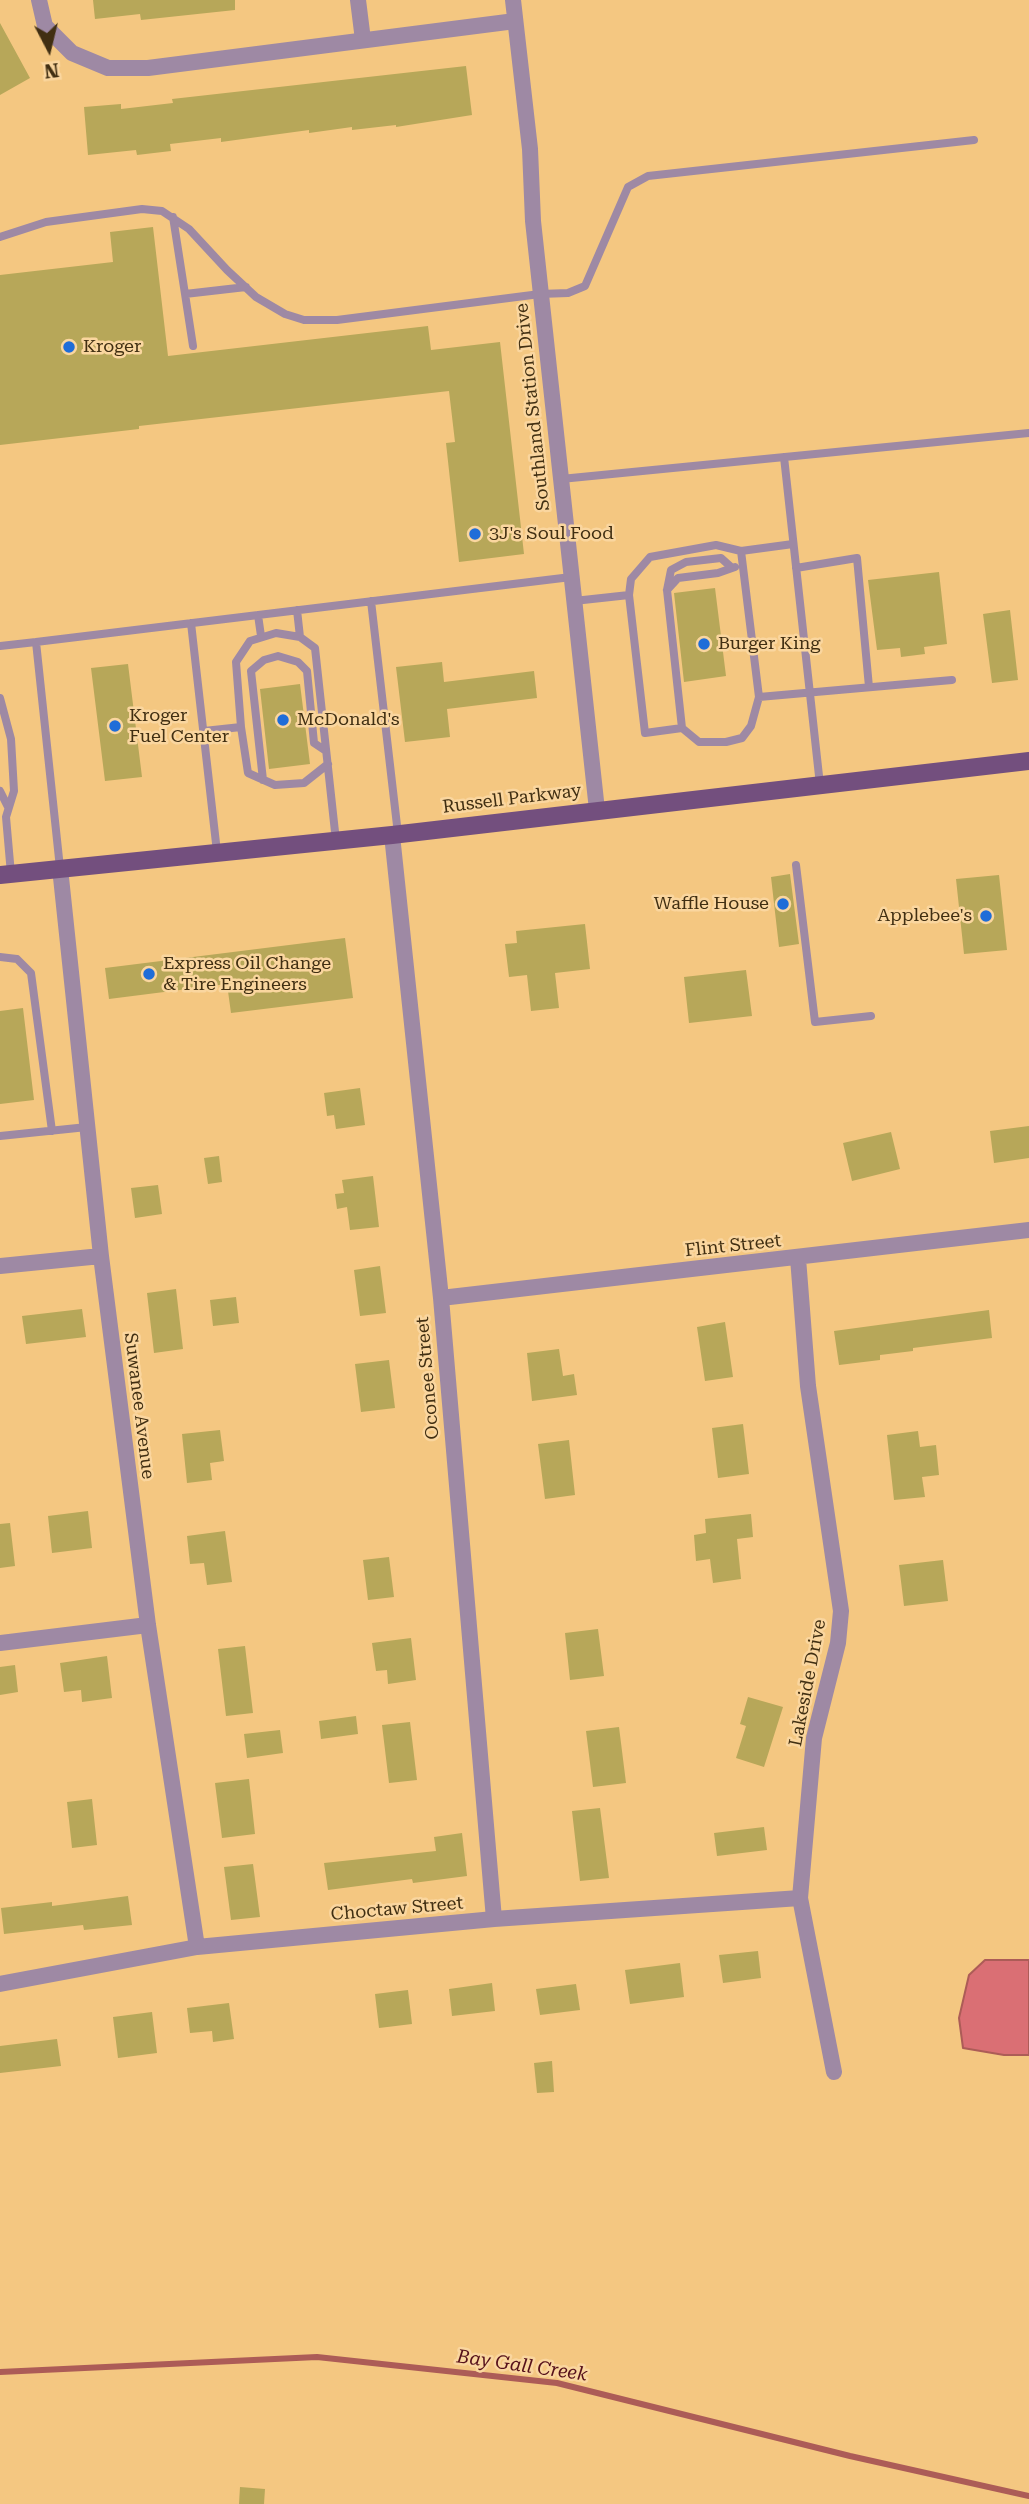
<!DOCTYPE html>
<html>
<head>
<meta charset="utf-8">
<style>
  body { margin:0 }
  #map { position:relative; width:1029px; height:2504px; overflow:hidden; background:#f4c781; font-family:"Roboto Serif",serif }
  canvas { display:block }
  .north { position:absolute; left:14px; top:14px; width:70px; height:70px; -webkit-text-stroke:5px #fad69f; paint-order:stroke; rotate:173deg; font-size:19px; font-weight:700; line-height:28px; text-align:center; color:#412f12 }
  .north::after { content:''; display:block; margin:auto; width:24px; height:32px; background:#412f12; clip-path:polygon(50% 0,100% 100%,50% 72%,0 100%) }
</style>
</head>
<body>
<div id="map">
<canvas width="1029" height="2504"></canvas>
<div class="north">N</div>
</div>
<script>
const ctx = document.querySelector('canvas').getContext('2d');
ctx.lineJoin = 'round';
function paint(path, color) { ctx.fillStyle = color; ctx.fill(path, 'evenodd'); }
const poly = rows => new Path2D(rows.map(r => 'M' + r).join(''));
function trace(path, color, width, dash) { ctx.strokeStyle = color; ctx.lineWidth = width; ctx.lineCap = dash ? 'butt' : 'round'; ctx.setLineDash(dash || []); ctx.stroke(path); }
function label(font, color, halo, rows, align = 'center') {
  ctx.font = font + ' "Roboto Serif",serif'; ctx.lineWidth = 5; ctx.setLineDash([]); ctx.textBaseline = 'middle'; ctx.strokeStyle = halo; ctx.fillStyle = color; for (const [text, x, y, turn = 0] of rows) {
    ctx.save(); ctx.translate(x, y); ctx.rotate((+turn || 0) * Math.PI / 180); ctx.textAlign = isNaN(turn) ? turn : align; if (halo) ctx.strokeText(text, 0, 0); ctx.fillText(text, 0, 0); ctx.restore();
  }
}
const water = poly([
  [985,1960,1029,1960,1029,2055,1004,2055,963,2048,959,2018,969,1975,985,1960]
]);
paint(water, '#da6f74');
trace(water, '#ac5c57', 2);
trace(poly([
  [0,2372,317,2357,557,2383,850,2456,1029,2496]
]), '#ac5c57', 6);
paint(poly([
  [93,0,235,0,235,10,141,20,140,14,95,19],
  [0,23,30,78,0,95],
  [466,66,472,115,396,127,396,125,352,130,352,127,309,133,309,130,221,142,221,138,170,144,171,151,137,155,136,150,88,155,84,107,121,104,121,109,173,103,172,99],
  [153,227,168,356,428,326,431,350,500,342,524,554,459,562,446,443,455,442,449,391,139,426,139,429,0,445,0,275,113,262,110,232],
  [939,572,947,644,924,647,925,654,901,657,900,648,877,650,868,580],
  [715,588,726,676,684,682,674,593],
  [1010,610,1018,680,992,683,983,614],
  [442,662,444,682,534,671,537,698,447,709,450,737,405,742,396,667],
  [128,664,142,777,105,781,91,668],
  [300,684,310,764,269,769,260,689],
  [790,874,799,944,779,947,771,877],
  [999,875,1007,950,964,954,956,879],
  [585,924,590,969,555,973,559,1008,531,1011,527,975,509,977,505,944,517,943,516,931],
  [345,938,353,998,231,1013,227,984,109,999,105,968],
  [746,970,752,1016,689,1023,684,977],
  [23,1008,34,1100,0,1104,0,1011],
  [360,1088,365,1125,336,1129,334,1115,327,1116,324,1093],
  [1029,1126,1029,1158,994,1163,990,1131],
  [891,1132,900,1169,852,1181,843,1143],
  [219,1156,222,1182,208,1184,204,1158],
  [373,1176,379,1227,350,1230,347,1207,337,1209,335,1194,344,1193,342,1180],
  [158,1185,162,1214,135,1218,131,1188],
  [380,1266,386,1313,360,1316,354,1270],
  [176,1289,183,1349,154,1353,147,1293],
  [236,1297,239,1323,213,1326,210,1300],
  [82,1309,86,1337,26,1344,22,1316],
  [989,1310,992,1338,913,1348,913,1351,880,1355,880,1360,839,1365,834,1331],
  [725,1322,733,1377,705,1381,697,1327],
  [559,1349,563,1376,574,1374,577,1395,532,1401,527,1353],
  [389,1360,395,1408,361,1412,355,1364],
  [743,1424,749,1474,718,1478,712,1428],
  [220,1430,224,1461,210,1463,212,1480,187,1483,182,1434],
  [918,1431,920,1447,936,1445,939,1475,922,1477,925,1497,894,1500,887,1435],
  [569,1440,575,1495,545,1499,538,1444],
  [88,1511,92,1548,52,1553,48,1516],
  [751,1514,753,1537,737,1539,741,1579,713,1583,710,1559,696,1561,694,1535,706,1533,705,1519],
  [10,1523,15,1566,0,1568,0,1524],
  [225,1531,232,1582,207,1585,204,1563,190,1564,187,1536],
  [389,1557,394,1597,368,1600,363,1560],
  [943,1560,948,1601,904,1606,899,1565],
  [598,1629,604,1676,570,1680,565,1633],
  [411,1638,416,1680,388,1684,387,1670,376,1671,372,1643],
  [245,1646,253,1713,226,1716,218,1649],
  [107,1656,112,1698,82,1702,81,1690,64,1692,60,1663],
  [15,1665,18,1692,0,1695,0,1667],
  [748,1697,783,1707,764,1767,736,1758,746,1726,740,1724],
  [356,1716,358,1734,321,1739,319,1721],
  [410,1722,417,1780,389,1783,382,1725],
  [619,1727,626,1783,593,1787,586,1731],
  [280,1730,283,1753,247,1758,244,1734],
  [249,1779,255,1834,222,1838,215,1783],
  [92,1799,97,1845,72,1848,67,1802],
  [600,1808,609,1878,580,1881,572,1811],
  [764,1827,767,1850,717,1856,714,1833],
  [462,1833,467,1876,413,1883,412,1879,328,1890,324,1863,436,1851,434,1837],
  [253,1864,260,1917,231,1920,224,1867],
  [128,1896,132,1925,84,1930,83,1925,4,1934,1,1908,52,1902,52,1906],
  [758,1951,761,1978,723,1983,719,1955],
  [680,1963,684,1997,630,2004,625,1970],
  [492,1983,495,2011,452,2016,449,1989],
  [576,1984,580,2010,540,2015,536,1989],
  [408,1990,412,2024,379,2028,375,1994],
  [229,2003,234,2039,213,2042,212,2031,190,2033,187,2008],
  [152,2012,157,2053,118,2058,113,2017],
  [57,2039,61,2066,0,2073,0,2046],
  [552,2061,554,2092,537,2093,534,2063],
  [240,2487,265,2489,264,2504,239,2504]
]), '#b7a759');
trace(poly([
  [173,217,185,294],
  [0,237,46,222,142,209,162,211,189,229,227,270,256,297,285,314,304,320,337,320,540,294,568,293,585,286,628,187,648,176,974,140],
  [193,346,185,294,246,287],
  [784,457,820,785],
  [561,479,1029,433],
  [793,544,741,551,759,697,952,680],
  [731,567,721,558,686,562,671,570,667,590,682,728,699,742,726,742,742,738,751,726,759,697],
  [796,568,857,558,869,687],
  [667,590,678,578,718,573,735,567],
  [629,595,631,579,650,557,716,545,741,551],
  [371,601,398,834],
  [574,601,629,595,645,733,682,728],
  [297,610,300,637],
  [258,615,261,636],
  [191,623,217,852],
  [0,646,36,642],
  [0,698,11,739,14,791,6,817,11,874],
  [204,731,241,727],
  [328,764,304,783,275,785,248,773,241,727,236,662,250,641,276,633,300,637,315,648,336,841],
  [263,780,251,671,264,660,278,656,298,662,307,671,314,743,326,751],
  [0,791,8,807],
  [796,865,815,1022,871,1016],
  [60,868,36,642,571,577],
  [0,957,17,959,31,973,52,1131],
  [0,1136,87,1127]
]), '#9e89a4', 8);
trace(poly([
  [39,0,45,26,72,53,108,68,148,68,515,21],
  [358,0,363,40],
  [513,0,530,149,533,221,597,810],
  [392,835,441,1298,494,1919],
  [60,868,101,1256,148,1625,197,1947],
  [798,1258,808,1386,841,1611,838,1643,814,1738,800,1898,834,2072],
  [0,1266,101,1256],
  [441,1298,1029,1230],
  [0,1643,148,1625],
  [0,1984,197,1947,494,1919,800,1898]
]), '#9e89a4', 16);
trace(poly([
  [0,875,392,835,1029,761]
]), '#734f7e', 18);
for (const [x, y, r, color] of [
  [69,347,7,"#1f6dd8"],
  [475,534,7,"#1f6dd8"],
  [704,644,7,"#1f6dd8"],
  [283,720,7,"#1f6dd8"],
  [115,726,7,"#1f6dd8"],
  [783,904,7,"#1f6dd8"],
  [986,916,7,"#1f6dd8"],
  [149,974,7,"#1f6dd8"]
]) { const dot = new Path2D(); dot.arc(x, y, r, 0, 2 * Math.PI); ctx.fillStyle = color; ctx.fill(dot); trace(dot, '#fad69f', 2.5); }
label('18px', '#412f12', '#fad69f', [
  ["Kroger",83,347],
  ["3J's Soul Food",489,534],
  ["Burger King",718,644],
  ["Kroger",129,716],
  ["Fuel Center",129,737],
  ["McDonald's",297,720],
  ["Waffle House",769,904,"right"],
  ["Applebee's",972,916,"right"],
  ["Express Oil Change",163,964],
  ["& Tire Engineers",163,985]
], 'left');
label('18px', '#412f12', '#fad69f', [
  ["Southland Station Drive",533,407,-96],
  ["Russell Parkway",512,799,-7],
  ["Flint Street",733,1246,-6],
  ["Oconee Street",428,1378,-95],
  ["Suwanee Avenue",139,1406,83],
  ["Lakeside Drive",808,1683,-79],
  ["Choctaw Street",397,1909,-5]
]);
label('italic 19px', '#56111b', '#fad69f', [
  ["Bay Gall Creek",522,2366,8]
]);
</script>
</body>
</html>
